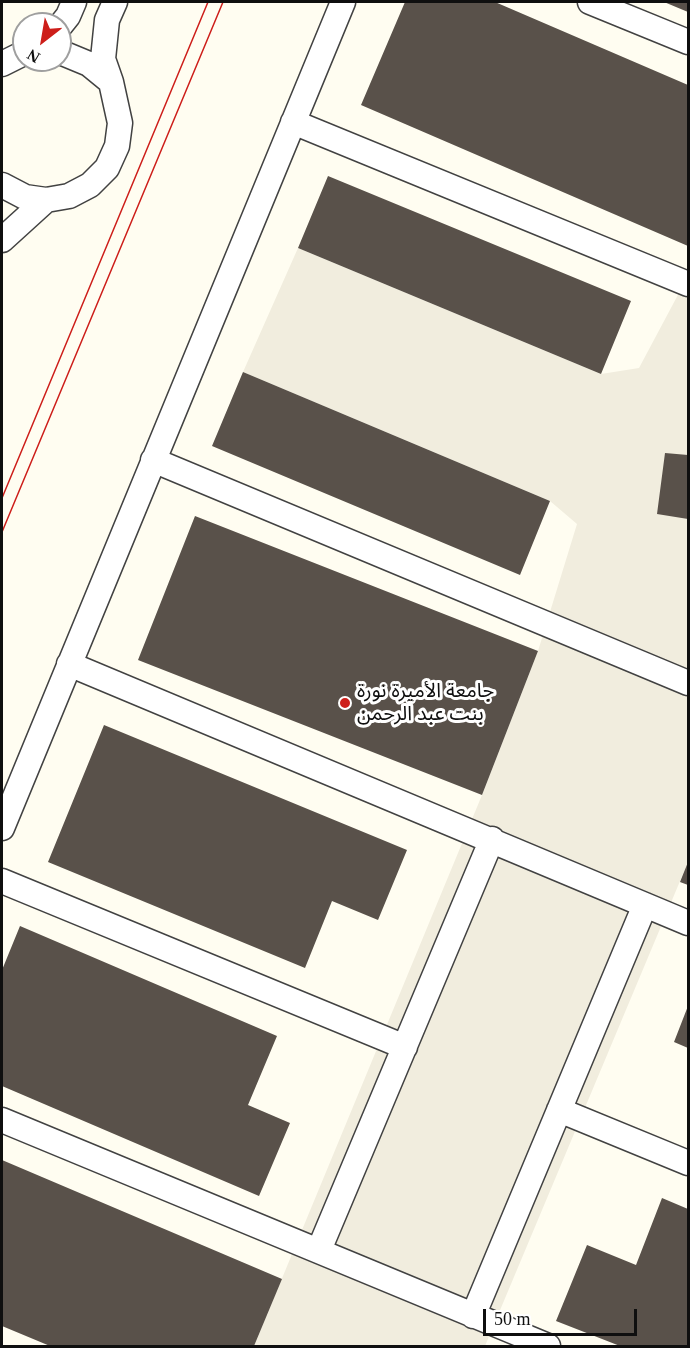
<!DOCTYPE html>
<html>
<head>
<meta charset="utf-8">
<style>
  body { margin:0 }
  #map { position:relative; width:690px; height:1348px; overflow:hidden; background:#fffdf1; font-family:"Times New Roman",serif }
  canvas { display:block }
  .frame { position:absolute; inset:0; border:3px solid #0f0f0f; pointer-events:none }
  .north { position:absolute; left:12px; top:12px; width:60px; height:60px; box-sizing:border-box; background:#fff; border:2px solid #9f9f9f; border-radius:50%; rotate:211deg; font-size:16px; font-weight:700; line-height:24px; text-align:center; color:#0f0f0f }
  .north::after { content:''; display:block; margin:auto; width:21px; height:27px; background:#cd1e1a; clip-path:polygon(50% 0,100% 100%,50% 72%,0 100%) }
  .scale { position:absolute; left:483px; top:1309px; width:154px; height:27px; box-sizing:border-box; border:3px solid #0f0f0f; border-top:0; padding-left:8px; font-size:18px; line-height:21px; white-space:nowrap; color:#0f0f0f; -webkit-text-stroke:4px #fff; paint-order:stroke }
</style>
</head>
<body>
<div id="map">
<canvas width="690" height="1348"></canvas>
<div class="frame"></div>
<div class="north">N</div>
<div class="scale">50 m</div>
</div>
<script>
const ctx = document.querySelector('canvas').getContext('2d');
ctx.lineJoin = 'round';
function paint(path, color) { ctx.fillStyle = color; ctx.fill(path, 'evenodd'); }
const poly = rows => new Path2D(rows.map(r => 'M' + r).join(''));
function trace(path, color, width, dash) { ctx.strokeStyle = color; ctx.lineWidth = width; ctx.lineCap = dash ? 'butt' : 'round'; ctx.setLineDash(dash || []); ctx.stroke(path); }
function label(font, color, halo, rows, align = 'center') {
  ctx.font = font + ' "Times New Roman","Noto Sans Arabic",serif'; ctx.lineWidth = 6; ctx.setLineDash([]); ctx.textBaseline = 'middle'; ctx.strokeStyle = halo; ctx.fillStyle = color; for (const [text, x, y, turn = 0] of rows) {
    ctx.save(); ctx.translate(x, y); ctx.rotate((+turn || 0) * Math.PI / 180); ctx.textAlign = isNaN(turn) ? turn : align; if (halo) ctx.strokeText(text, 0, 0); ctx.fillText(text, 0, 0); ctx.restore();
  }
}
paint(poly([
  [298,248,601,374,639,368,688,276,688,862,485,1346,254,1346,482,795,538,651,577,524,550,501,243,372]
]), '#f1edde');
paint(poly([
  [405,2,495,2,688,85,688,246,361,105],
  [664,2,688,2,688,12],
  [328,176,631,301,601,374,298,248],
  [243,372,550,501,520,575,212,446],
  [665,453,688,455,688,519,657,514],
  [195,516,538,651,482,795,138,660],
  [104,725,407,850,378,920,332,901,305,968,48,862],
  [688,862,688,885,680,882],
  [20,926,277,1036,248,1105,290,1123,259,1196,2,1086,2,970],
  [688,1006,688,1048,674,1042],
  [2,1160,282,1279,254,1346,50,1346,2,1326],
  [662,1198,688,1209,688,1346,620,1346,556,1321,587,1245,636,1265]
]), '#59514a');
const minor = poly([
  [590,2,688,42],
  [60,26,68,16,74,2],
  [2,64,24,53],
  [111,82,103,59,107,20,115,2],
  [293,122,688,284],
  [2,185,25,197,46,200,69,196,90,185,107,168,117,146,120,123,111,82,89,64,60,52],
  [2,240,46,200],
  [153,460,688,683],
  [69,664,688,923],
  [2,828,343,2],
  [2,881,405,1047],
  [559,1110,688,1163],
  [2,1120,548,1346],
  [319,1250,492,839],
  [473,1316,645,905]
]);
trace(minor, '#424242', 27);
trace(minor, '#fff', 24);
trace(poly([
  [2,498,208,2],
  [2,532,223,2]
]), '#cd1e1a', 1.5);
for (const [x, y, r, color] of [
  [345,703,6,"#cd1e1a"]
]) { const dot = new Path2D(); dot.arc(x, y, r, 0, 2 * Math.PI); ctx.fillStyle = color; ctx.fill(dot); trace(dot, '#fff', 2); }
label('20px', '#0f0f0f', '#fff', [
  ["جامعة الأميرة نورة",357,692],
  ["بنت عبد الرحمن",357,715]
], 'left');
</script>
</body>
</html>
